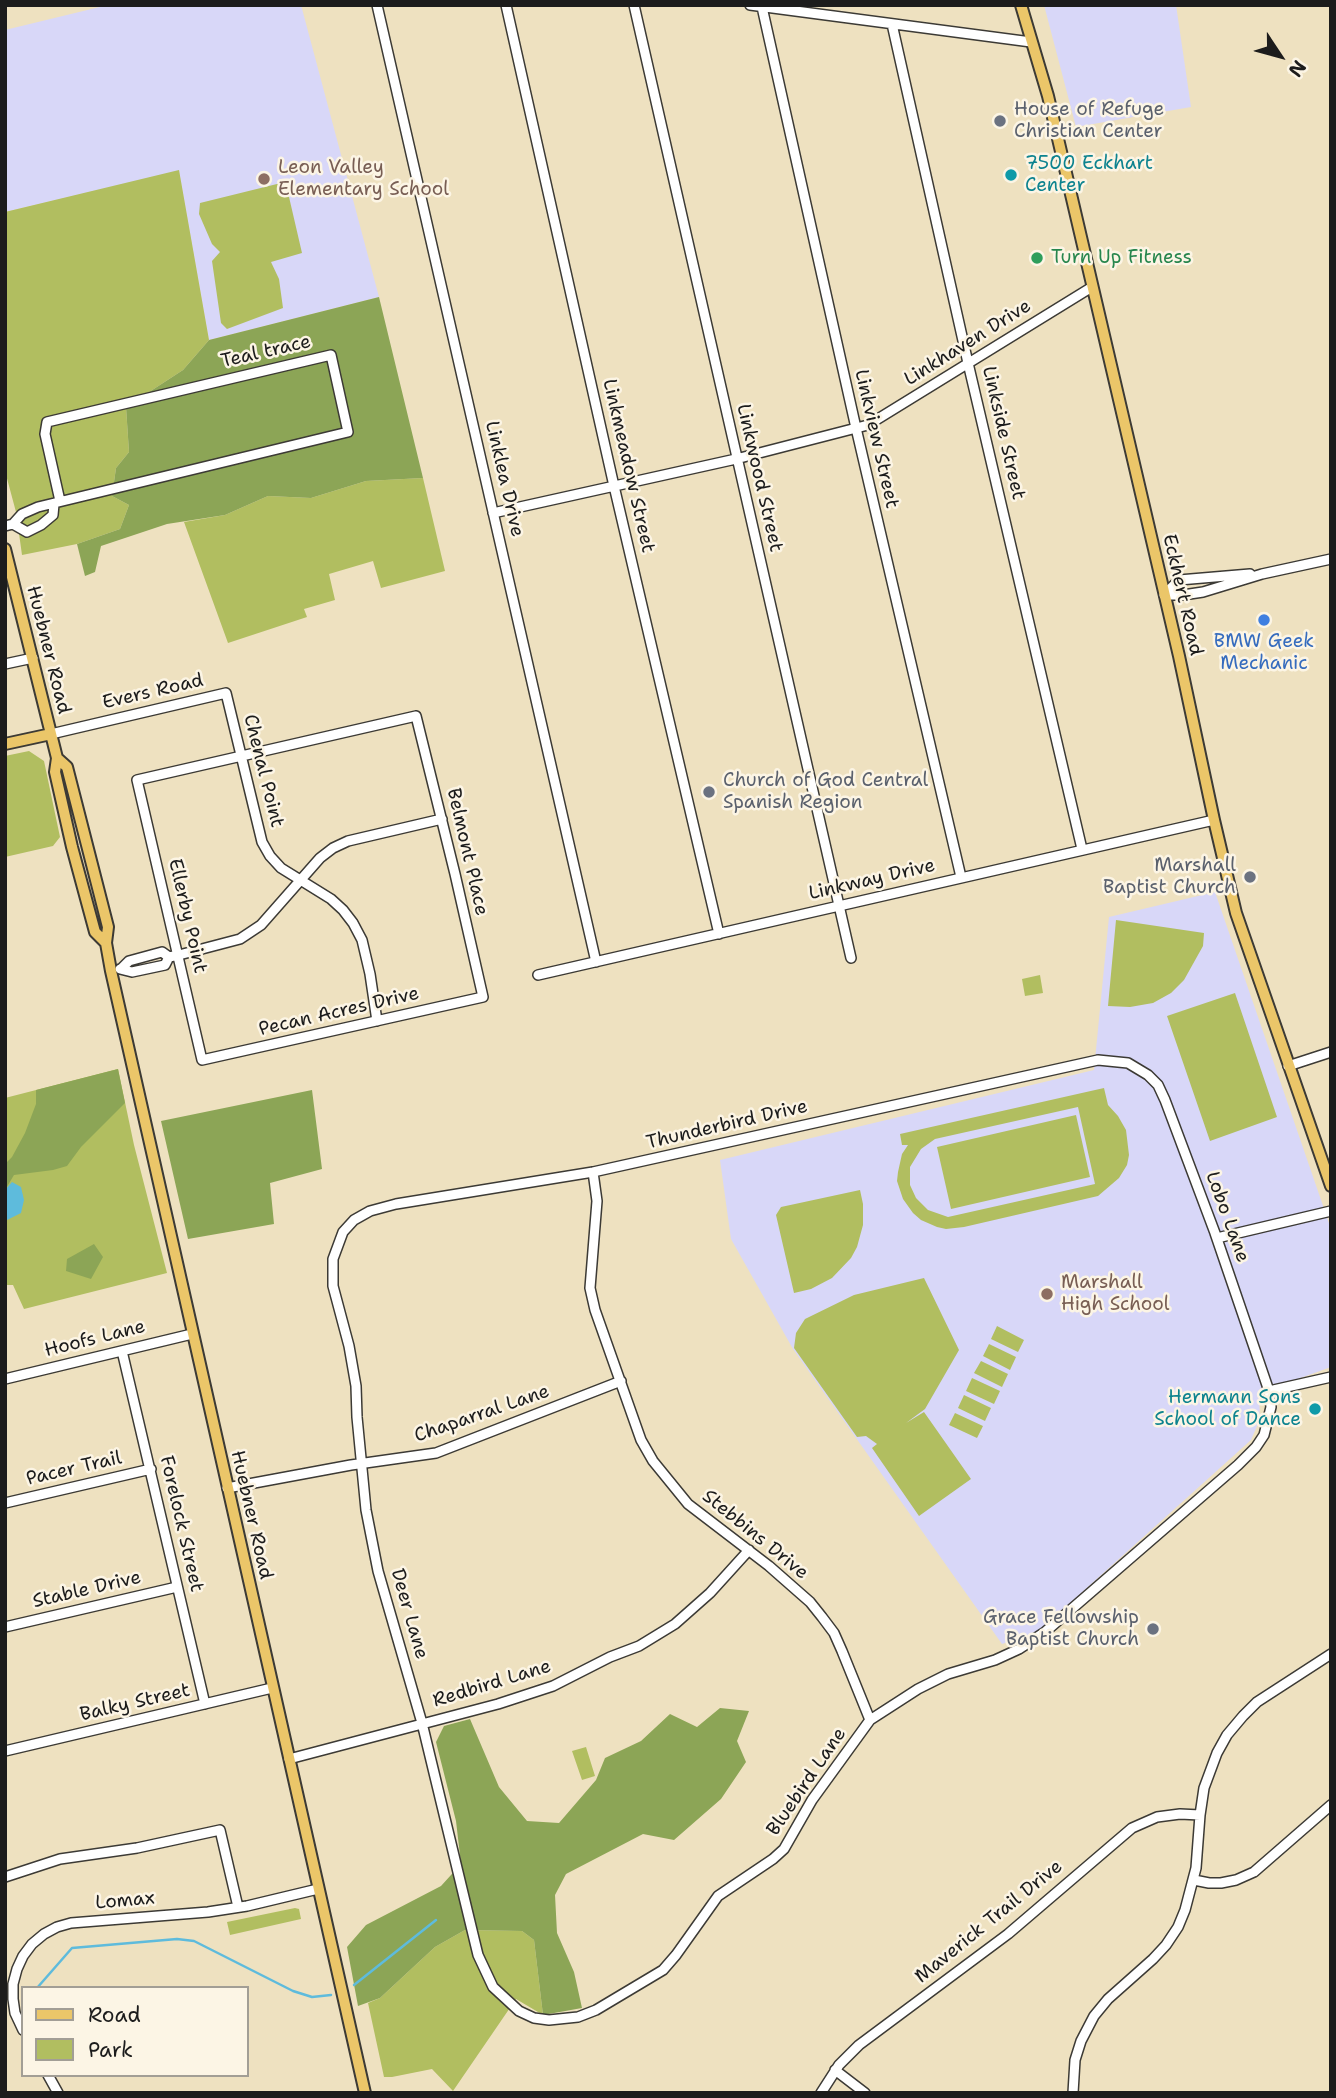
<!DOCTYPE html>
<html>
<head>
<meta charset="utf-8">
<style>
  body { margin:0 }
  #map { position:relative; width:1336px; height:2098px; overflow:hidden; background:#eee1c0; font-family:"Shantell Sans",sans-serif }
  canvas { display:block }
  .frame { position:absolute; inset:0; border:7px solid #1c1c1c; pointer-events:none }
  .legend { position:absolute; left:21px; top:1986px; width:228px; height:91px; box-sizing:border-box; background:#fcf5e5; border:2px solid #a29e95; margin:0; padding:9px 12px; list-style:none; font-size:21px; color:#1c1c1c }
  .legend li { display:flex; align-items:center; gap:14px; height:35px }
  .legend b { width:35px; border:2px solid #a29e95 }
  .north { position:absolute; left:1245px; top:21px; width:70px; height:70px; -webkit-text-stroke:5px #fcf5e5; paint-order:stroke; rotate:126deg; font-size:19px; font-weight:700; line-height:28px; text-align:center; color:#1c1c1c }
  .north::after { content:''; display:block; margin:auto; width:24px; height:32px; background:#1c1c1c; clip-path:polygon(50% 0,100% 100%,50% 72%,0 100%) }
</style>
</head>
<body>
<div id="map">
<canvas width="1336" height="2098"></canvas>
<div class="frame"></div>
<ul class="legend">
<li><b style="height:9px;background:#ebc669"></b>Road</li>
<li><b style="height:19px;background:#b1be60"></b>Park</li>
</ul>
<div class="north">N</div>
</div>
<script>
const ctx = document.querySelector('canvas').getContext('2d');
ctx.lineJoin = 'round';
function paint(path, color) { ctx.fillStyle = color; ctx.fill(path, 'evenodd'); }
const poly = rows => new Path2D(rows.map(r => 'M' + r).join(''));
function trace(path, color, width, dash) { ctx.strokeStyle = color; ctx.lineWidth = width; ctx.lineCap = dash ? 'butt' : 'round'; ctx.setLineDash(dash || []); ctx.stroke(path); }
function label(font, color, halo, rows, align = 'center') {
  ctx.font = font + ' "Shantell Sans",sans-serif'; ctx.lineWidth = 5; ctx.setLineDash([]); ctx.textBaseline = 'middle'; ctx.strokeStyle = halo; ctx.fillStyle = color; for (const [text, x, y, turn = 0] of rows) {
    ctx.save(); ctx.translate(x, y); ctx.rotate((+turn || 0) * Math.PI / 180); ctx.textAlign = isNaN(turn) ? turn : align; if (halo) ctx.strokeText(text, 0, 0); ctx.fillText(text, 0, 0); ctx.restore();
  }
}
paint(poly([
  [108,5,301,5,379,297,209,340,179,171,5,212,5,30],
  [1044,5,1176,5,1191,107,1076,127],
  [1215,892,1331,1229,1331,1367,1259,1393,1260,1419,1251,1440,1039,1631,1002,1644,793,1349,731,1239,720,1160,1094,1070,1109,917]
]), '#d8d7f8');
paint(poly([
  [179,170,209,340,183,370,126,407,129,452,116,468,112,496,129,505,120,529,77,544,22,555,16,512,5,471,5,212],
  [281,183,286,184,302,253,271,262,279,279,283,308,227,329,221,323,212,261,220,252,212,244,199,214,200,203],
  [423,478,445,571,381,588,373,561,329,574,335,600,304,609,307,617,228,643,184,522,225,515,268,496,311,498,366,481],
  [29,751,44,761,60,837,53,846,5,857,5,756],
  [1116,920,1204,933,1203,946,1184,980,1171,993,1153,1003,1130,1007,1108,1006],
  [1040,975,1043,993,1025,996,1022,979],
  [1235,993,1277,1117,1210,1141,1167,1016],
  [118,1069,134,1145,167,1273,24,1309,13,1285,5,1285,5,1098],
  [1104,1088,1108,1105,1118,1116,1126,1130,1129,1155,1127,1165,1119,1178,1098,1196,964,1227,946,1229,937,1227,921,1220,913,1213,903,1199,897,1181,898,1172,902,1154,908,1145,902,1145,900,1134],
  [1078,1107,1095,1184,948,1217,928,1210,916,1198,910,1185,910,1167,921,1149,935,1139],
  [1076,1115,1090,1177,951,1209,937,1147],
  [860,1190,863,1204,863,1225,857,1247,851,1258,832,1278,811,1289,794,1293,776,1215,781,1207],
  [924,1278,959,1350,925,1409,906,1423,924,1412,971,1479,919,1516,872,1448,877,1444,866,1436,857,1437,794,1348,796,1333,805,1319,854,1295],
  [997,1326,1024,1340,1018,1352,991,1339],
  [989,1344,1016,1357,1010,1370,983,1356],
  [981,1361,1008,1374,1002,1387,974,1373],
  [972,1378,1000,1391,994,1404,966,1391],
  [964,1395,991,1408,985,1421,958,1408],
  [955,1413,983,1426,977,1438,949,1425],
  [586,1747,595,1776,582,1780,572,1751],
  [295,1908,299,1909,301,1919,230,1935,227,1922],
  [465,1930,522,1931,534,1940,543,2015,516,1999,453,2091,432,2069,392,2077,384,2077,368,2003,380,1998,435,1947]
]), '#b1be60');
paint(poly([
  [379,297,423,478,366,481,311,498,268,496,225,515,167,524,101,546,95,572,85,576,77,544,120,529,129,505,112,496,116,468,129,452,126,407,183,370,209,340],
  [118,1069,125,1103,81,1147,67,1166,53,1170,14,1175,5,1190,5,1164,12,1157,25,1133,36,1104,36,1090],
  [312,1090,322,1169,270,1183,274,1224,188,1239,161,1121],
  [94,1244,103,1257,91,1279,66,1271,67,1259],
  [720,1708,749,1711,737,1741,746,1762,721,1799,674,1840,643,1834,566,1874,555,1895,557,1933,574,1972,582,2008,543,2015,534,1940,522,1931,465,1930,435,1947,380,1998,358,2006,347,1947,366,1925,441,1886,461,1864,456,1821,436,1742,444,1726,470,1719,499,1787,527,1821,559,1823,596,1780,605,1758,641,1741,670,1714,697,1727]
]), '#8ca556');
paint(poly([
  [12,1182,21,1187,24,1200,21,1213,5,1221,5,1190]
]), '#5ebbdc');
trace(poly([
  [354,1985,436,1920],
  [37,1988,72,1948,177,1939,194,1941,293,1991,312,1997,331,1995]
]), '#5ebbdc', 2.5);
const minor = poly([
  [377,5,596,962],
  [506,5,614,486,719,934],
  [634,5,851,958],
  [750,5,1031,42],
  [762,7,856,428,961,877],
  [892,24,968,363,1082,849],
  [493,513,736,459,868,425,1092,287],
  [13,524,27,532,41,525,53,515,54,504],
  [5,526,13,524,22,514,38,507,348,432,331,355,47,422,45,434,60,501],
  [1164,595,1183,595,1203,592,1262,574,1331,559],
  [1164,595,1179,580,1250,574],
  [5,664,33,658],
  [416,716,455,874,483,997,202,1060,137,780,416,716],
  [51,734,226,693,262,842,270,856,281,868,331,899,343,910,353,923,362,940,370,974,377,1021],
  [122,968,129,961,162,952,169,957,179,955,240,939,261,925,320,858,333,848,348,841,442,819],
  [120,969,132,972,165,965,169,957],
  [538,975,1214,820],
  [1098,1060,1128,1063,1148,1075,1158,1085,1165,1100,1215,1233,1269,1391,1271,1407,1264,1435,1256,1447,1238,1465,1045,1632,1019,1649,995,1660,948,1674,918,1689,870,1720,812,1800,784,1849,773,1859,718,1896,676,1955,663,1970,596,2010,578,2017,549,2020,534,2018,519,2011,493,1987,478,1955,422,1723,378,1571,366,1510,357,1417,356,1386,349,1346,333,1286,333,1259,343,1232,354,1220,370,1211,396,1204,593,1172,1098,1060],
  [1288,1066,1331,1052],
  [593,1172,597,1201,590,1288,595,1310,641,1440,653,1461,688,1504,769,1566,810,1602,822,1617,834,1633,842,1651,870,1720],
  [1217,1238,1331,1211],
  [122,1351,205,1704],
  [5,1379,192,1334],
  [1269,1391,1331,1377],
  [227,1488,351,1465,436,1453,621,1381],
  [5,1503,151,1469],
  [5,1627,177,1587],
  [5,1751,272,1688],
  [289,1759,498,1704,553,1686,610,1657,639,1646,675,1624,710,1593,749,1550],
  [5,1877,60,1859,137,1848,220,1830,238,1907],
  [1194,1880,1209,1883,1221,1883,1236,1880,1254,1872,1331,1805],
  [23,2030,15,2013,13,1999,13,1984,17,1969,23,1956,32,1944,44,1934,57,1927,71,1923,208,1912,247,1906,318,1889],
  [835,2070,865,2093],
  [48,2075,58,2093],
  [821,2093,839,2065,859,2045,1008,1934,1132,1828,1157,1817,1180,1814,1200,1815],
  [1073,2093,1075,2060,1081,2041,1094,2016,1108,1999,1153,1959,1166,1945,1178,1927,1185,1910,1196,1868,1200,1815,1204,1788,1217,1753,1227,1735,1243,1716,1257,1702,1331,1654]
]);
const major = poly([
  [1021,5,1048,96,1179,656,1214,820,1236,913,1331,1186],
  [5,549,57,758,55,772,72,847,95,932,106,943],
  [5,744,51,734],
  [57,758,67,767,108,927,106,943,111,971,365,2093]
]);
trace(minor, '#3c3a35', 12);
trace(major, '#3c3a35', 14);
trace(minor, '#fff', 9);
trace(major, '#ebc669', 10);
for (const [x, y, r, color] of [
  [1000,121,7,"#6b7280"],
  [1011,175,7,"#0f9aa8"],
  [264,179,7,"#8d6e63"],
  [1037,258,7,"#2e9e5b"],
  [1264,620,7,"#3f7fe0"],
  [709,792,7,"#6b7280"],
  [1250,877,7,"#6b7280"],
  [1047,1294,7,"#8d6e63"],
  [1315,1409,7,"#0f9aa8"],
  [1153,1629,7,"#6b7280"]
]) { const dot = new Path2D(); dot.arc(x, y, r, 0, 2 * Math.PI); ctx.fillStyle = color; ctx.fill(dot); trace(dot, '#fcf5e5', 2.5); }
label('19px', '#5b616d', '#fcf5e5', [
  ["House of Refuge",1014,110],
  ["Christian Center",1014,132],
  ["Church of God Central",723,781],
  ["Spanish Region",723,803],
  ["Marshall",1236,866,"right"],
  ["Baptist Church",1236,888,"right"],
  ["Grace Fellowship",1139,1618,"right"],
  ["Baptist Church",1139,1640,"right"]
], 'left');
label('19px', '#0d838f', '#fcf5e5', [
  ["7500 Eckhart",1025,164],
  ["Center",1025,186],
  ["Hermann Sons",1301,1398,"right"],
  ["School of Dance",1301,1420,"right"]
], 'left');
label('19px', '#785e54', '#fcf5e5', [
  ["Leon Valley",278,168],
  ["Elementary School",278,190],
  ["Marshall",1061,1283],
  ["High School",1061,1305]
], 'left');
label('19px', '#27864d', '#fcf5e5', [
  ["Turn Up Fitness",1051,258]
], 'left');
label('19px', '#1c1c1c', '#fcf5e5', [
  ["Linkhaven Drive",968,343,-32],
  ["Teal trace",266,352,-13],
  ["Linkside Street",1003,433,77],
  ["Linkview Street",876,439,77],
  ["Linkmeadow Street",628,466,77],
  ["Linkwood Street",759,478,77],
  ["Linklea Drive",504,479,77],
  ["Eckhert Road",1182,595,77],
  ["Huebner Road",48,650,76],
  ["Evers Road",153,692,-13],
  ["Chenal Point",263,771,76],
  ["Belmont Place",467,852,77],
  ["Linkway Drive",872,880,-13],
  ["Ellerby Point",187,916,77],
  ["Pecan Acres Drive",339,1012,-13],
  ["Thunderbird Drive",727,1125,-13],
  ["Lobo Lane",1227,1217,70],
  ["Hoofs Lane",95,1339,-14],
  ["Chaparral Lane",482,1414,-19],
  ["Pacer Trail",74,1469,-13],
  ["Huebner Road",251,1515,77],
  ["Forelock Street",181,1524,77],
  ["Stebbins Drive",755,1535,39],
  ["Stable Drive",87,1590,-13],
  ["Deer Lane",409,1614,74],
  ["Redbird Lane",492,1684,-17],
  ["Balky Street",135,1703,-13],
  ["Bluebird Lane",807,1782,-56],
  ["Lomax",125,1901,-5],
  ["Maverick Trail Drive",989,1922,-39]
]);
label('19px', '#366cbe', '#fcf5e5', [
  ["BMW Geek",1264,642],
  ["Mechanic",1264,664]
]);
</script>
</body>
</html>
